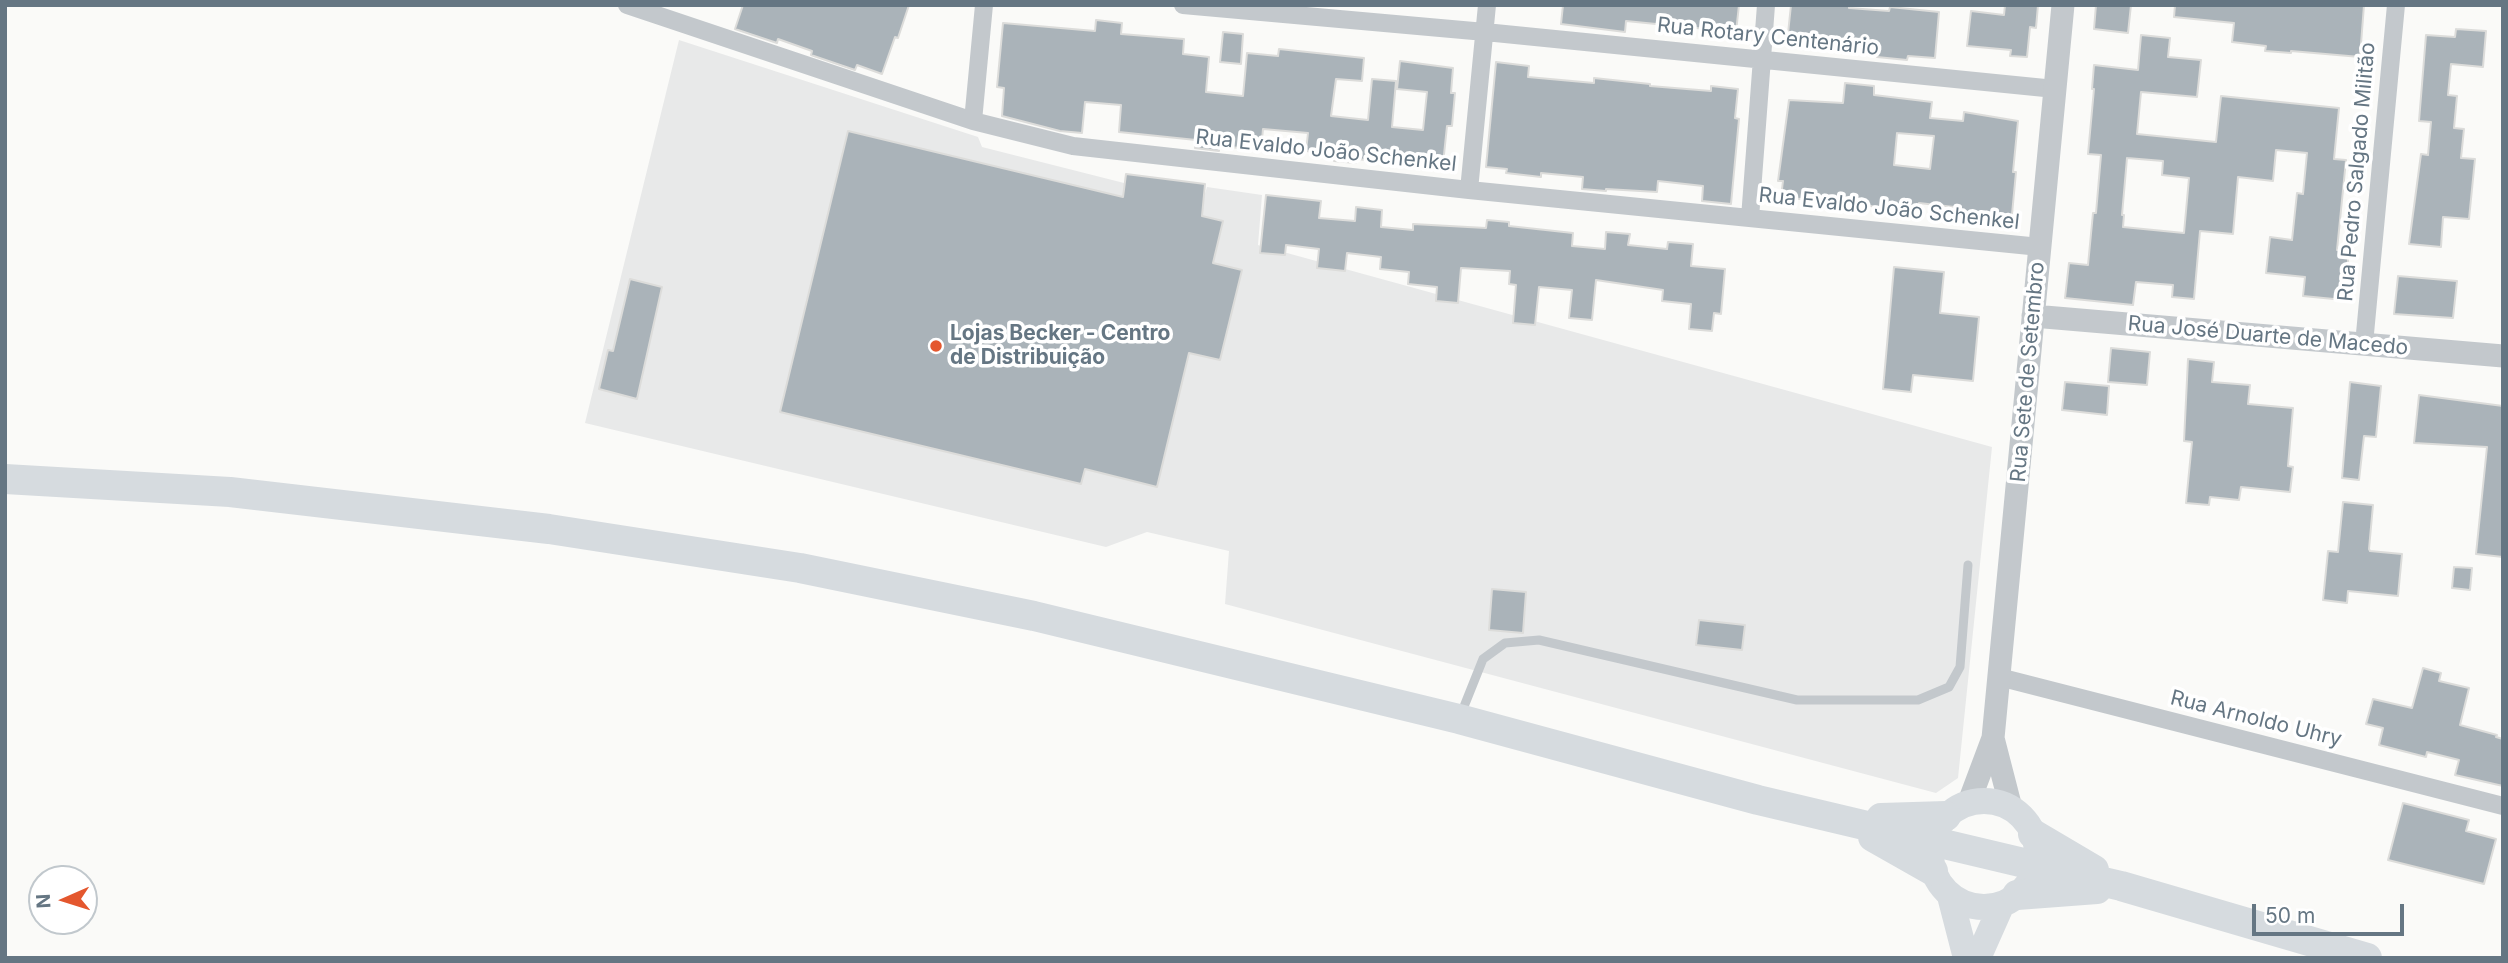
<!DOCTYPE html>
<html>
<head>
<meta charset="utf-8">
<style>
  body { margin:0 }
  #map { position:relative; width:2508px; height:963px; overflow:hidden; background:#fafaf8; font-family:Inter,sans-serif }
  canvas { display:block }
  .frame { position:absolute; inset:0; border:7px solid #657683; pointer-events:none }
  .north { position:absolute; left:28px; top:865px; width:70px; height:70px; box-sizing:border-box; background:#fff; border:2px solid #c1c8cd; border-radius:50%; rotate:267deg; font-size:19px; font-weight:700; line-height:28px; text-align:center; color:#657683 }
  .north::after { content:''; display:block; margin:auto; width:24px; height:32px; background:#e4572e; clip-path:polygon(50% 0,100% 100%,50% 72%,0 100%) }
  .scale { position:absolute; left:2252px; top:904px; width:152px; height:32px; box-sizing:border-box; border:4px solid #657683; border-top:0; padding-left:9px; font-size:21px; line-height:24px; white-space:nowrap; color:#657683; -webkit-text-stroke:5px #fff; paint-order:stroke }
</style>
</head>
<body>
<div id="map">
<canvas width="2508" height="963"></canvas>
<div class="frame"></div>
<div class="north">N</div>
<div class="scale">50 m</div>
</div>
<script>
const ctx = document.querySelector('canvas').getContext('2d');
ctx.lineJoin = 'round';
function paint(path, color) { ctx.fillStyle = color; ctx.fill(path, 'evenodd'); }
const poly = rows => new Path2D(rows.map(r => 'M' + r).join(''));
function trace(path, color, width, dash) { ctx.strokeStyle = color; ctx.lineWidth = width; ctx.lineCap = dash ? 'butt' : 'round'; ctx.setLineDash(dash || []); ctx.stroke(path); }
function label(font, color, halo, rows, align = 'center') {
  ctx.font = font + ' Inter,sans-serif'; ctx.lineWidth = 7; ctx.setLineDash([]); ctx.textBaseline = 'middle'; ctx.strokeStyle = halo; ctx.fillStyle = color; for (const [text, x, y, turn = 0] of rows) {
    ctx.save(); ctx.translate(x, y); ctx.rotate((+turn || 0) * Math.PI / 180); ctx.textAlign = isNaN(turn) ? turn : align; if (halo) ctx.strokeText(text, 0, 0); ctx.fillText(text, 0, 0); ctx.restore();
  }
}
paint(poly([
  [679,40,978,137,982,147,1124,183,1201,207,1207,187,1262,195,1258,245,1992,447,1958,778,1936,793,1225,604,1229,551,1147,532,1106,547,585,423]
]), '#e8e9e9');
const building = poly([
  [743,5,909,5,898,38,895,37,882,74,857,65,855,70,811,55,812,51,778,39,777,43,735,29,743,5],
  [1563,5,1739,5,1736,32,1626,21,1625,32,1561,24,1563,5],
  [1791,5,1849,5,1849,8,1889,11,1890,7,1939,12,1935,58,1908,56,1907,60,1877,57,1879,44,1846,40,1845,52,1787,43,1791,5],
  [2005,5,2038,5,2036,28,2030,27,2027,57,2010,56,2011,50,1967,46,1971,11,2004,15,2005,5],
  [2096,5,2131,5,2128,33,2094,29,2096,5],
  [2175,5,2364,5,2360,57,2291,51,2291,53,2265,51,2266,46,2232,42,2234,23,2174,17,2175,5],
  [1096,20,1122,23,1121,34,1184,39,1183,54,1209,57,1206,92,1243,96,1247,53,1278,56,1279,49,1364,58,1362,81,1336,79,1331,116,1368,120,1372,79,1396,81,1392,127,1423,130,1427,92,1397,89,1400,61,1453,68,1451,93,1455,93,1452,126,1447,126,1443,164,1388,158,1387,162,1356,159,1356,163,1334,161,1334,154,1306,151,1308,133,1263,129,1261,150,1219,146,1219,151,1195,148,1196,140,1119,132,1121,105,1085,102,1082,133,1060,131,1002,116,1004,88,997,87,1003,23,1095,31,1096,20],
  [2456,29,2486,31,2483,67,2451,64,2448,95,2457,96,2454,128,2464,129,2461,158,2475,159,2469,219,2443,217,2441,247,2409,244,2421,154,2428,155,2431,122,2419,121,2426,35,2455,37,2456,29],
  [1223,32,1243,34,1241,64,1220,62,1223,32],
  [2141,35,2170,38,2168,57,2201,60,2197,97,2141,92,2137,134,2216,142,2221,96,2339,108,2334,159,2346,160,2337,250,2349,251,2344,300,2303,296,2305,277,2266,273,2270,237,2292,240,2297,193,2303,194,2307,153,2276,150,2273,181,2238,177,2233,234,2200,231,2194,299,2172,297,2173,285,2136,282,2133,305,2065,298,2069,263,2088,265,2093,213,2096,213,2101,155,2088,154,2094,89,2092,89,2094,65,2138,70,2141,35],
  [2127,158,2163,161,2162,175,2189,178,2184,233,2123,227,2124,215,2122,215,2127,158],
  [1496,62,1529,66,1528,77,1594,83,1594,78,1650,84,1650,86,1711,91,1711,86,1738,89,1735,118,1739,119,1731,204,1702,201,1703,186,1658,181,1657,192,1606,189,1606,191,1582,189,1583,177,1541,173,1541,177,1506,173,1507,169,1486,167,1496,62],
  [1845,83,1874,86,1874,95,1932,102,1930,118,1963,121,1964,112,2018,121,2013,172,2016,172,2011,225,1953,216,1954,207,1919,203,1919,211,1781,197,1783,181,1778,181,1789,100,1843,103,1845,83],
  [1897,133,1934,136,1930,169,1894,165,1897,133],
  [848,131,1123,197,1126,174,1205,184,1202,216,1223,221,1213,263,1242,270,1220,360,1189,353,1157,487,1085,469,1081,484,780,412,848,131],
  [1266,195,1321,201,1319,218,1355,221,1356,207,1382,210,1381,227,1413,230,1413,224,1486,228,1487,220,1509,222,1509,226,1573,233,1572,246,1605,249,1606,232,1630,234,1628,245,1667,249,1668,242,1693,244,1691,266,1725,269,1721,314,1714,313,1712,331,1689,329,1691,304,1662,301,1663,290,1596,280,1592,320,1569,318,1572,290,1539,287,1535,325,1513,323,1516,285,1509,284,1510,271,1461,268,1458,303,1436,301,1437,287,1408,284,1409,272,1380,269,1381,257,1347,253,1345,271,1317,268,1319,249,1286,245,1285,255,1260,253,1266,195],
  [1894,267,1944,272,1940,313,1979,317,1973,381,1913,375,1911,392,1883,389,1894,267],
  [2398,276,2457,281,2453,318,2394,314,2398,276],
  [630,279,662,287,637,399,599,389,608,350,613,351,630,279],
  [2111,348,2150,352,2147,385,2108,382,2111,348],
  [2188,359,2214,362,2212,382,2250,385,2248,404,2293,408,2288,466,2293,467,2290,492,2241,487,2239,500,2210,497,2209,505,2186,503,2192,442,2184,441,2188,359],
  [2065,382,2109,386,2107,415,2062,410,2065,382],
  [2350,382,2381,386,2376,437,2364,436,2359,480,2342,478,2350,382],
  [2419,395,2503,406,2503,557,2476,554,2487,447,2414,443,2419,395],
  [2343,502,2373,505,2369,549,2370,551,2402,554,2398,596,2348,591,2347,603,2323,600,2328,551,2338,552,2343,502],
  [2454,567,2472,568,2470,590,2452,588,2454,567],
  [1492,589,1526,592,1523,633,1489,630,1492,589],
  [1699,620,1745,625,1742,650,1696,645,1699,620],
  [2423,668,2441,673,2439,681,2469,688,2460,725,2497,735,2496,737,2503,739,2503,786,2455,775,2459,760,2427,752,2426,757,2379,745,2383,728,2366,724,2373,699,2412,708,2423,668],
  [2403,803,2469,820,2466,831,2496,839,2484,884,2388,860,2403,803]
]);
paint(building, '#aab3b9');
trace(building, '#dcdcda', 2);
trace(poly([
  [1461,714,1483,659,1505,643,1539,640,1797,700,1918,700,1949,687,1960,667,1968,565]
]), '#c3c8cc', 9);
trace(poly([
  [627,5,973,121,1073,146,1469,190,2040,247],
  [1183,5,1485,32,2055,89],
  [973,121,984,5],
  [1469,190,1487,5],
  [1750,218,1766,5],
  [2364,344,2396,5],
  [1999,677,2503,806]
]), '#c3c8cc', 18);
trace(poly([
  [2033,316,2503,356],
  [1993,738,2011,808],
  [1969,802,1993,738,2063,5]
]), '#c3c8cc', 23);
trace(poly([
  '1931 854a53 53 0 1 1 106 0a53 53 0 1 1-106 0Z',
  [1950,896,1966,958],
  [1978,958,2002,904]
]), '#d6dbdf', 26);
trace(poly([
  [5,479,230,492,549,529,800,568,1034,616,1459,719,1758,800,2121,886,2367,958],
  [1881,818,1946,816],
  [2033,834,2094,870],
  [1873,837,1933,871],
  [2017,895,2097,889]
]), '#d6dbdf', 30);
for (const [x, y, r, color] of [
  [936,346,7,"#e4572e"]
]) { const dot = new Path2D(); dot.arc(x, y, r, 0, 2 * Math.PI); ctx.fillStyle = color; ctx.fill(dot); trace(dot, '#fff', 2.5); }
label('21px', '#657683', '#fff', [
  ["Rua Rotary Centenário",1768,37,6],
  ["Rua Evaldo João Schenkel",1326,151,6],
  ["Rua Pedro Salgado Militão",2357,172,-85],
  ["Rua Evaldo João Schenkel",1889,209,6],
  ["Rua José Duarte de Macedo",2268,336,5],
  ["Rua Sete de Setembro",2028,372,-85],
  ["Rua Arnoldo Uhry",2256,719,14]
]);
label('bold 21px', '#657683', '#fff', [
  ["Lojas Becker - Centro",950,334],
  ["de Distribuição",950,358]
], 'left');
</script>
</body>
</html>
